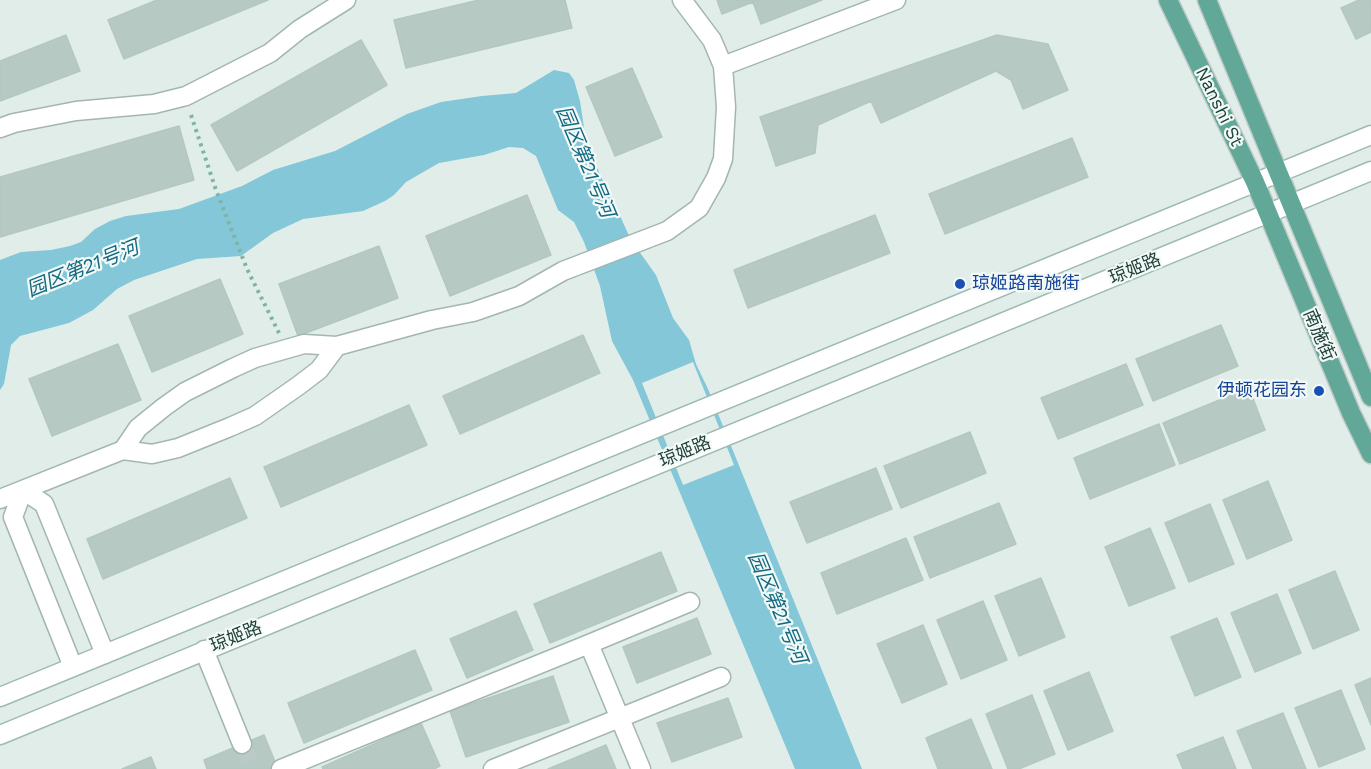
<!DOCTYPE html>
<html>
<head>
<meta charset="utf-8">
<style>
  body { margin:0 }
  canvas { display:block; background:#e1ede9 }
</style>
</head>
<body>
<canvas width="1371" height="769"></canvas>
<script>
const ctx = document.querySelector('canvas').getContext('2d');
ctx.lineJoin = 'round';
function paint(path, color) { ctx.fillStyle = color; ctx.fill(path, 'evenodd'); }
const poly = rows => new Path2D(rows.map(r => 'M' + r).join(''));
function trace(path, color, width, dash) { ctx.strokeStyle = color; ctx.lineWidth = width; ctx.lineCap = dash ? 'butt' : 'round'; ctx.setLineDash(dash || []); ctx.stroke(path); }
function label(font, color, halo, rows, align = 'center') {
  ctx.font = font + ' "Work Sans","Noto Sans SC",sans-serif'; ctx.lineWidth = 4.5; ctx.setLineDash([]); ctx.textBaseline = 'middle'; ctx.strokeStyle = halo; ctx.fillStyle = color; for (const [text, x, y, turn = 0] of rows) {
    ctx.save(); ctx.translate(x, y); ctx.rotate((+turn || 0) * Math.PI / 180); ctx.textAlign = isNaN(turn) ? turn : align; if (halo) ctx.strokeText(text, 0, 0); ctx.fillText(text, 0, 0); ctx.restore();
  }
}
paint(poly([
  [554,70,569,73,574,80,580,101,586,141,601,177,610,194,631,240,656,275,673,318,689,340,696,364,708,389,862,769,795,769,633,380,612,341,600,286,584,242,574,222,558,210,536,156,523,148,509,147,484,155,439,163,406,182,394,195,385,201,363,211,303,219,273,233,241,256,197,259,134,280,117,289,93,310,69,323,20,336,11,345,4,384,0,390,0,260,21,252,51,250,70,246,81,242,95,229,110,221,126,216,179,209,242,186,273,170,335,151,407,114,441,102,482,96,516,93]
]), '#83c7d8');
paint(poly([
  [693,362,734,465,683,485,642,383]
]), '#e1ede9');
const building = poly([
  [157,0,268,0,124,59,108,20,157,0],
  [479,0,565,0,572,28,406,68,394,20,479,0],
  [717,0,822,0,761,24,753,2,722,14,717,0],
  [1359,0,1371,0,1371,32,1356,39,1341,8,1359,0],
  [66,35,80,71,0,101,0,61,66,35],
  [997,35,1048,44,1068,90,1023,109,1011,80,996,71,881,123,871,101,818,125,815,153,776,166,760,117,997,35],
  [361,40,387,85,237,171,211,125,361,40],
  [632,68,662,137,615,156,586,87,632,68],
  [179,126,194,180,0,237,0,177,179,126],
  [1072,138,1088,177,945,234,929,194,1072,138],
  [527,195,551,255,450,296,426,236,527,195],
  [875,215,890,253,748,308,734,270,875,215],
  [379,246,398,298,298,336,279,284,379,246],
  [220,279,243,334,152,372,129,316,220,279],
  [1221,325,1238,366,1153,401,1136,359,1221,325],
  [583,335,600,373,460,434,443,396,583,335],
  [118,344,141,400,52,436,29,379,118,344],
  [1126,364,1143,405,1058,439,1041,398,1126,364],
  [1249,388,1265,430,1180,464,1163,423,1249,388],
  [409,405,427,445,281,507,264,467,409,405],
  [1159,424,1175,465,1090,499,1074,458,1159,424],
  [970,432,986,473,901,508,884,466,970,432],
  [876,468,892,509,807,543,790,502,876,468],
  [230,478,247,518,103,579,87,539,230,478],
  [1268,481,1292,540,1247,559,1223,500,1268,481],
  [999,503,1016,544,930,578,914,537,999,503],
  [1210,504,1234,564,1189,582,1165,523,1210,504],
  [1150,528,1175,588,1129,606,1105,547,1150,528],
  [906,538,923,580,837,614,821,573,906,538],
  [661,552,677,591,550,643,534,604,661,552],
  [1335,571,1359,630,1313,649,1289,590,1335,571],
  [1041,578,1065,637,1019,656,995,596,1041,578],
  [1277,594,1301,653,1255,672,1231,613,1277,594],
  [983,601,1007,660,961,679,937,620,983,601],
  [516,611,533,650,467,678,450,639,516,611],
  [697,618,711,654,637,683,623,647,697,618],
  [1217,618,1241,677,1195,696,1171,637,1217,618],
  [923,625,947,684,902,703,877,644,923,625],
  [415,650,432,690,304,743,288,703,415,650],
  [1089,672,1113,731,1068,750,1044,691,1089,672],
  [553,676,569,722,466,757,450,711,553,676],
  [1371,678,1371,725,1355,685,1371,678],
  [1341,690,1365,749,1319,767,1295,708,1341,690],
  [1032,695,1055,754,1019,769,1008,769,986,714,1032,695],
  [728,698,742,737,672,762,657,723,728,698],
  [1283,713,1306,769,1253,769,1237,731,1283,713],
  [971,719,992,769,938,769,926,738,971,719],
  [421,723,440,766,434,769,323,769,322,767,421,723],
  [264,735,278,769,207,769,204,760,264,735],
  [1223,737,1236,769,1183,769,1177,755,1223,737],
  [606,745,616,769,548,769,606,745],
  [151,757,156,769,122,769,151,757]
]);
paint(building, '#b6c9c2');
trace(building, '#b3c8c0', 1.5);
trace(poly([
  [242,744,253,769]
]), '#bacac6', 18, [18, 9]);
const minor = poly([
  [682,0,712,40,723,66],
  [0,128,14,123,76,111,154,104,186,96,270,53,300,29,346,0],
  [337,346,432,320,473,312,519,296,563,271,667,231,699,208,716,178,723,159,726,107,723,66,896,0],
  [0,499,123,450,152,454,178,448,230,427,255,416,298,386,319,370,337,346,304,344,255,358,233,368,185,392,164,407,138,428,123,450],
  [589,644,690,602],
  [204,650,242,744],
  [73,667,13,517,23,490,44,504,105,654],
  [281,769,589,644,641,769],
  [493,769,721,677]
]);
const secondary = poly([
  [0,697,1371,135],
  [0,735,1371,171]
]);
const primary = poly([
  [1168,0,1255,182,1351,413,1371,454],
  [1207,0,1371,397]
]);
trace(minor, '#a3b6b1', 21);
trace(secondary, '#9ebab2', 21);
trace(primary, '#c0cac8', 21);
trace(poly([
  [191,115,216,190,247,269,279,333]
]), '#7eb4a6', 4, [3, 4.5]);
trace(minor, '#fff', 18);
trace(secondary, '#fff', 18);
trace(primary, '#61a899', 18);
for (const [x, y, r, color] of [
  [960,284,6,"#1a4fb4"],
  [1319,391,6,"#1a4fb4"]
]) { const dot = new Path2D(); dot.arc(x, y, r, 0, 2 * Math.PI); ctx.fillStyle = color; ctx.fill(dot); trace(dot, '#f2f9f6', 2); }
label('18px', '#1f4039', '#f2f9f6', [
  ["Nanshi St",1219,107,64],
  ["琼姬路",1135,269,-22],
  ["南施街",1319,335,67],
  ["琼姬路",685,452,-22],
  ["琼姬路",236,637,-22]
]);
label('18px', '#164399', '#f2f9f6', [
  ["琼姬路南施街",972,284],
  ["伊顿花园东",1307,391,"right"]
], 'left');
label('italic 20px', '#136a83', '#f2f9f6', [
  ["园区第21号河",585,162,67],
  ["园区第21号河",83,269,-22],
  ["园区第21号河",777,608,67]
]);
</script>
</body>
</html>
